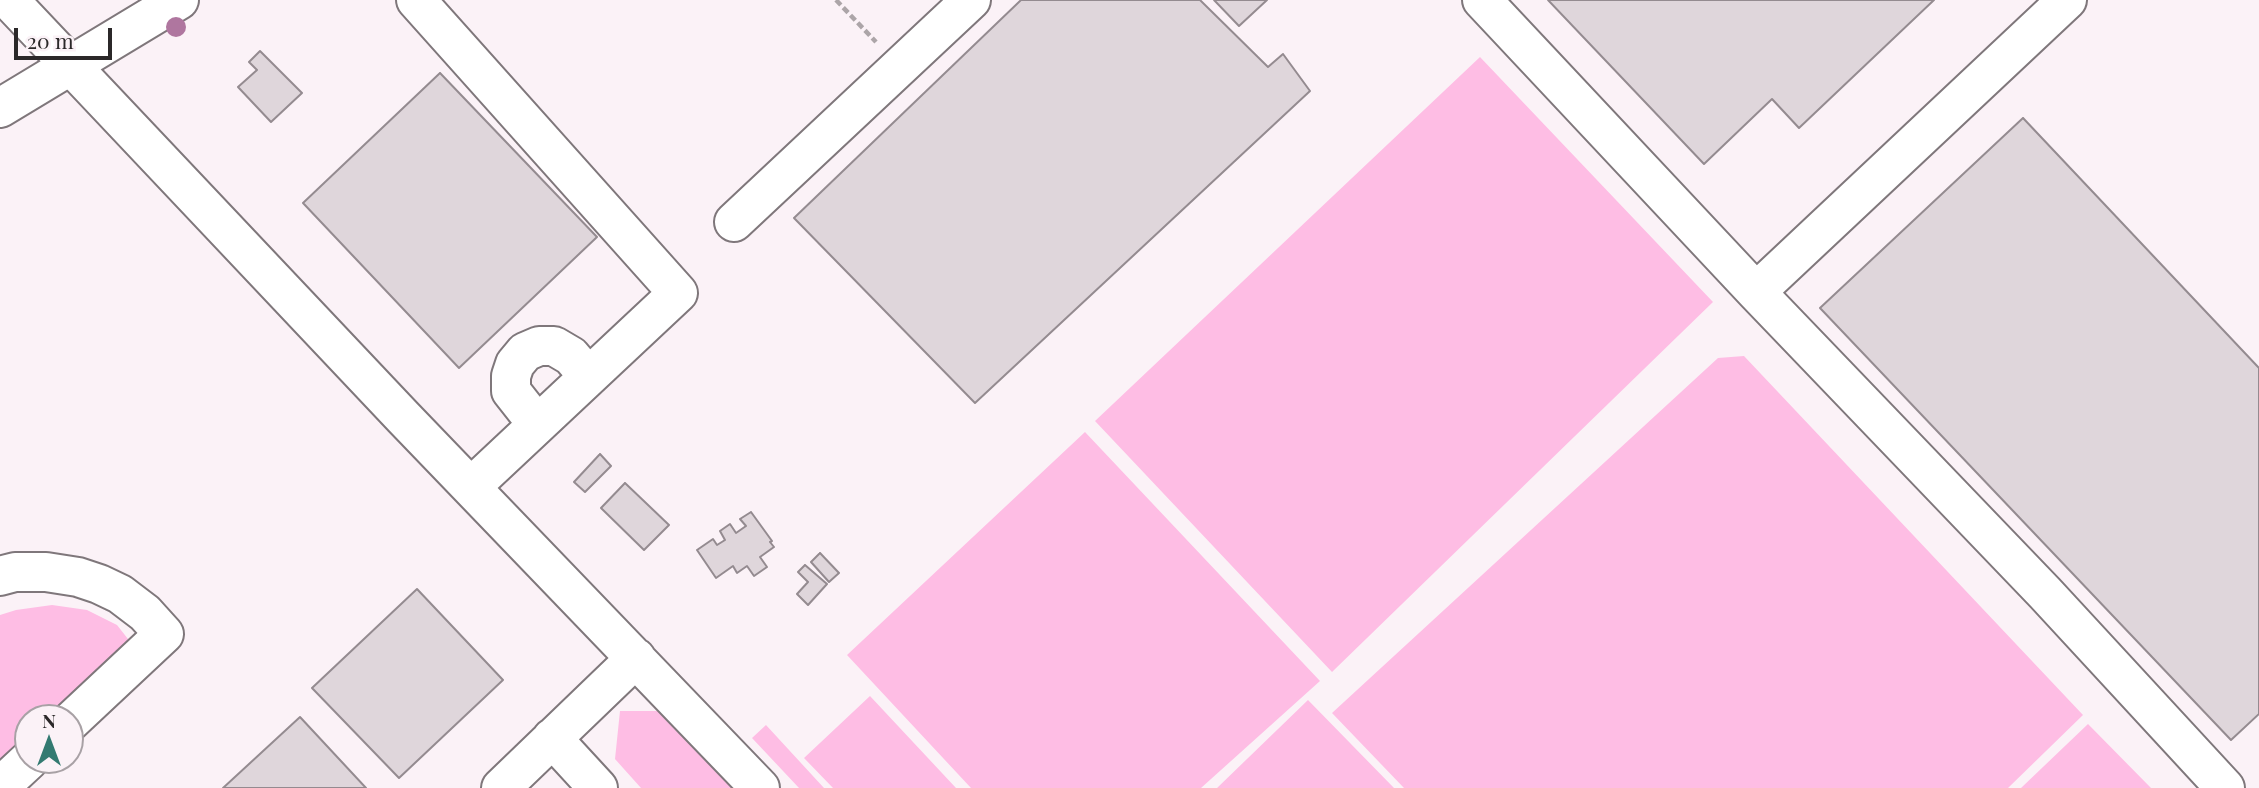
<!DOCTYPE html>
<html>
<head>
<meta charset="utf-8">
<style>
  body { margin:0 }
  #map { position:relative; width:2259px; height:788px; overflow:hidden; background:#fbf2f7; font-family:"Playfair Display",serif }
  canvas { display:block }
  .north { position:absolute; left:14px; top:704px; width:70px; height:70px; box-sizing:border-box; background:#fbf2f7; border:2px solid #a8a1a5; border-radius:50%; rotate:0deg; font-size:19px; font-weight:700; line-height:28px; text-align:center; color:#2b2829 }
  .north::after { content:''; display:block; margin:auto; width:24px; height:32px; background:#337a71; clip-path:polygon(50% 0,100% 100%,50% 72%,0 100%) }
  .scale { position:absolute; left:14px; top:28px; width:98px; height:32px; box-sizing:border-box; border:4px solid #2b2829; border-top:0; padding-left:9px; font-size:21px; line-height:24px; white-space:nowrap; color:#2b2829; -webkit-text-stroke:5px #fbf2f7; paint-order:stroke }
</style>
</head>
<body>
<div id="map">
<canvas width="2259" height="788"></canvas>
<div class="north">N</div>
<div class="scale">20 m</div>
</div>
<script>
const ctx = document.querySelector('canvas').getContext('2d');
ctx.lineJoin = 'round';
function paint(path, color) { ctx.fillStyle = color; ctx.fill(path, 'evenodd'); }
const poly = rows => new Path2D(rows.map(r => 'M' + r).join(''));
function trace(path, color, width, dash) { ctx.strokeStyle = color; ctx.lineWidth = width; ctx.lineCap = dash ? 'butt' : 'round'; ctx.setLineDash(dash || []); ctx.stroke(path); }
paint(poly([
  [1480,57,1713,302,1332,672,1095,421],
  [1744,356,2083,715,2008,788,1404,788,1332,713,1718,358],
  [1085,432,1320,681,1201,788,971,788,847,655],
  [52,605,87,610,117,625,128,639,121,654,51,718,28,718,28,739,0,765,0,615,16,610],
  [870,696,956,788,833,788,804,758],
  [1308,700,1394,788,1217,788],
  [620,711,663,711,736,788,641,788,615,759],
  [2088,724,2151,788,2021,788],
  [766,725,824,788,799,788,752,738]
]), '#febde4');
const building = poly([
  [1021,0,1200,0,1268,67,1283,54,1310,91,975,403,794,218,1021,0],
  [1214,0,1267,0,1239,26,1214,0],
  [1548,0,1934,0,1799,128,1772,99,1704,164,1548,0],
  [260,51,302,93,271,122,238,87,257,70,249,62,260,51],
  [440,73,597,237,459,368,303,203,440,73],
  [2023,118,2259,368,2259,714,2231,740,1820,308,2023,118],
  [600,454,611,466,585,492,574,482,600,454],
  [625,483,669,525,644,550,601,508,625,483],
  [751,512,772,541,770,542,774,547,760,557,767,567,754,576,747,566,737,573,733,566,716,578,697,550,713,539,717,545,725,540,720,531,730,524,736,533,746,526,740,519,751,512],
  [820,553,839,573,829,582,811,562,820,553],
  [805,565,827,584,808,605,797,594,808,582,798,572,805,565],
  [417,589,503,680,399,778,312,688,417,589],
  [300,717,366,788,223,788,300,717]
]);
paint(building, '#dfd6db');
trace(building, '#948b90', 2);
const minor = poly([
  [9,0,403,417,760,788],
  [416,0,678,293,471,487],
  [1482,0,1756,292,2045,593,2225,788],
  [0,108,179,0],
  [734,222,971,0],
  [1756,292,2067,0],
  [537,424,511,391,511,376,515,364,525,352,539,346,554,346,571,356,588,376],
  [0,576,15,572,46,572,78,577,99,584,120,594,145,613,164,634,70,722],
  [552,738,598,788],
  [0,787,29,760],
  [501,788,636,658]
]);
trace(minor, '#7f777b', 42);
trace(poly([
  [836,0,876,42]
]), '#aca5a8', 4.5, [7, 3.5]);
trace(minor, '#fff', 38);
ctx.fillStyle = '#af769f';
for (const [x, y] of [
  [176,27]
]) { ctx.beginPath(); ctx.arc(x, y, 10, 0, 2 * Math.PI); ctx.fill(); }
</script>
</body>
</html>
